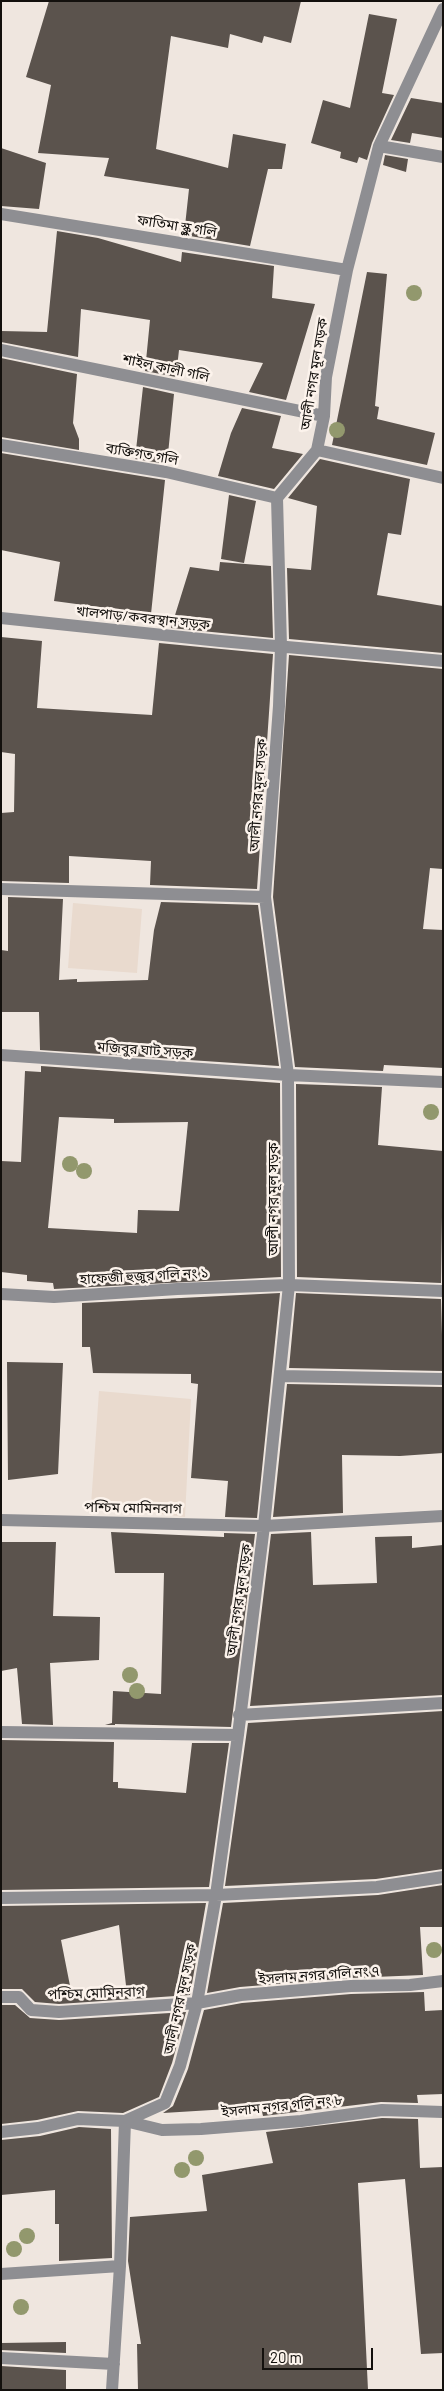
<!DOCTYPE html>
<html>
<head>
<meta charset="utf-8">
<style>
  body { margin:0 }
  #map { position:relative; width:444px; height:2391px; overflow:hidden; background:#efe6df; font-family:Barlow,sans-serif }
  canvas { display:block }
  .frame { position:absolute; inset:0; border:2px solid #13100d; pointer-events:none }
  .scale { position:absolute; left:262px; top:2348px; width:111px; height:22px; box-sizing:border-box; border:2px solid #13100d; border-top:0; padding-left:6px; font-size:15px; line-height:18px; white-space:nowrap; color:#13100d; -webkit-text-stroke:4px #fcf3ec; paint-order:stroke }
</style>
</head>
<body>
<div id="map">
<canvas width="444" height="2391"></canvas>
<div class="frame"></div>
<div class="scale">20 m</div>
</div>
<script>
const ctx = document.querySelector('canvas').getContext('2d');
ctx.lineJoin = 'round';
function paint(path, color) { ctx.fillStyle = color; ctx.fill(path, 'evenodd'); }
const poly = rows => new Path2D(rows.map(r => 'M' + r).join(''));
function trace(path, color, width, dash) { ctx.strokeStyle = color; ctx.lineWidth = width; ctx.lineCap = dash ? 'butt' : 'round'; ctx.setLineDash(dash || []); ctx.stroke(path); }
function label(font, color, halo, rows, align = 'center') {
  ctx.font = font + ' Barlow,"Noto Sans Bengali",sans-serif'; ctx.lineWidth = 5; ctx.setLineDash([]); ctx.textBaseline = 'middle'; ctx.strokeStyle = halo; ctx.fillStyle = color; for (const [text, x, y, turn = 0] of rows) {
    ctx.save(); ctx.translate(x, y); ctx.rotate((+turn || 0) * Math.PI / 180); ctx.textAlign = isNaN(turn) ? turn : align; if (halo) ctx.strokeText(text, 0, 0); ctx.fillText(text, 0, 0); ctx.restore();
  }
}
paint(poly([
  [73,903,142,909,137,973,68,968],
  [99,1391,191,1399,185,1517,91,1505]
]), '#e9dace');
paint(poly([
  [49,1,301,1,291,43,264,36,262,43,230,34,228,48,171,36,156,149,228,168,233,134,286,144,282,169,268,169,250,246,184,235,189,189,104,176,109,158,38,153,51,85,26,77],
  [369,14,397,19,382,93,394,95,372,143,367,160,359,157,357,163,340,158,341,152,311,143,323,100,350,108],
  [411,98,443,103,443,138,412,133,410,143,391,140],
  [1,148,46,163,39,209,1,206],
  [385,155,408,159,406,172,383,165],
  [57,231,98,238,181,262,182,252,274,266,272,298,315,304,286,400,249,392,263,363,179,350,176,377,145,371,150,320,81,309,78,357,1,342,1,331,47,332],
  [367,272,387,274,375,406,379,407,377,419,435,433,427,465,332,445],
  [1,358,77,374,73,423,79,439,79,450,1,437],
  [143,387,174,394,167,464,135,459],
  [242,408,281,416,272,448,303,454,274,489,218,476,231,433],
  [1,453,165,480,151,614,54,601,60,562,1,550],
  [320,459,410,479,401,535,388,533,377,595,443,606,443,653,289,639,287,568,311,570,317,506,288,498],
  [229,495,256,501,244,563,221,559],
  [220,562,271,566,273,638,171,628,190,567,219,571],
  [1,637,42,641,37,708,152,715,159,643,273,654,257,889,150,885,151,861,69,856,69,883,1,881,1,813,14,812,15,754,1,752],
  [289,655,443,669,443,869,430,868,423,929,443,930,443,1068,384,1065,383,1071,295,1067,273,897],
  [8,897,63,899,59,980,77,979,77,982,148,980,154,930,161,902,258,905,279,1066,40,1050,39,1012,1,1012,1,950,8,951],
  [41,1066,280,1083,281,1277,54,1289,53,1283,27,1281,27,1275,1,1272,1,1161,21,1162,25,1071,41,1072],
  [59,1117,114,1119,114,1123,188,1122,179,1211,138,1210,137,1233,48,1228],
  [296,1084,382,1087,378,1145,443,1151,441,1283,297,1277],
  [280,1293,257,1518,225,1517,228,1481,191,1478,198,1384,191,1383,191,1374,93,1373,90,1347,82,1347,82,1303],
  [296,1293,441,1299,443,1371,289,1368],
  [7,1362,63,1363,58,1474,8,1480],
  [287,1384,443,1387,443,1453,400,1456,342,1455,343,1513,273,1517],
  [111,1532,224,1537,224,1533,255,1534,231,1727,115,1724,115,1725,105,1725,112,1723,113,1691,161,1694,164,1573,115,1573],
  [311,1532,313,1585,377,1583,375,1537,412,1536,412,1548,443,1545,443,1695,250,1706,271,1534],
  [1,1542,56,1542,53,1616,100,1617,99,1660,50,1663,53,1725,22,1724,17,1668,1,1671],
  [443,1711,443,1869,376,1879,225,1886,248,1723],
  [1,1740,114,1742,113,1782,118,1782,118,1788,186,1793,192,1743,229,1743,209,1887,1,1890],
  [443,1885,443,1927,420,1927,423,1975,350,1978,240,1987,207,1993,223,1903,378,1895],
  [206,1903,190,1995,59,2004,35,2002,22,1989,1,1989,1,1906],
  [119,1925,127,1994,72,1996,61,1940],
  [424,1992,425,2011,443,2010,443,2094,417,2095,418,2103,381,2102,263,2116,261,2107,163,2113,173,2106,188,2069,204,2010,242,2003,351,1994],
  [1,2005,15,2005,30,2018,59,2020,186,2012,172,2063,159,2097,123,2113,78,2111,37,2120,1,2124],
  [382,2118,418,2119,420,2168,443,2167,443,2353,421,2354,405,2179,358,2183,368,2390,138,2390,137,2344,141,2344,128,2261,130,2217,207,2211,202,2175,273,2163,266,2132],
  [79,2127,111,2129,112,2258,59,2261,59,2224,55,2224,55,2190,1,2195,1,2140,40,2136],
  [66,2342,66,2353,1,2350,1,2343],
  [1,2366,66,2370,66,2390,1,2390]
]), '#5b534d');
trace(poly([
  [379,146,443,157],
  [1,214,347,270],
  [1,350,324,416],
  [1,445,166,472,277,498],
  [317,450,443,478],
  [1,618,220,641,443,661],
  [1,889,265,897],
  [1,1055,288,1075,443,1082],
  [1,1294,54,1297,177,1289,289,1285,443,1291],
  [280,1376,443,1379],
  [1,1520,264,1526,443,1516],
  [239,1715,443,1703],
  [1,1732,238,1735],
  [1,1898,216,1895,377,1887,443,1877],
  [1,1997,19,1997,31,2010,59,2012,197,2003,241,1995,351,1986,410,1985,443,1981],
  [1,2132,38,2128,78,2119,125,2121,162,2130,201,2129,301,2121,382,2110,443,2112],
  [1,2274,120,2266],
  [1,2358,114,2364],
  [112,2390,120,2266,125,2121,165,2103,180,2066,197,2003,216,1895,238,1735,264,1526,289,1285,288,1075,265,897,279,706,281,646,277,498,317,450,324,416,326,377,347,270,379,146,443,9]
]), '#8e8e92', 12);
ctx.fillStyle = '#92986d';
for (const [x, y] of [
  [414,293],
  [337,430],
  [431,1112],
  [70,1164],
  [84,1171],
  [130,1675],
  [137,1691],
  [434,1950],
  [196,2158],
  [182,2170],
  [27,2236],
  [14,2249],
  [21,2307]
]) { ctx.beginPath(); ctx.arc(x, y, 8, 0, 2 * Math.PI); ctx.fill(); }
label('14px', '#13100d', '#fcf3ec', [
  ["ফাতিমা স্কুল গলি",177,226,9],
  ["শাইল কালী গলি",166,368,12],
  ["আলী নগর মূল সড়ক",314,374,-81],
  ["ব্যক্তিগত গলি",142,454,10],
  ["খালপাড়/কবরস্থান সড়ক",143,618,6],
  ["আলী নগর মূল সড়ক",258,795,-86],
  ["মজিবুর ঘাট সড়ক",145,1050,4],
  ["আলী নগর মূল সড়ক",273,1199,-90],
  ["হাফেজী হুজুর গলি নং ১",144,1276,-3],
  ["পশ্চিম মোমিনবাগ",133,1508,1],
  ["আলী নগর মূল সড়ক",239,1600,-82],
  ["ইসলাম নগর গলি নং ৭",319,1975,-4],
  ["পশ্চিম মোমিনবাগ",96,1993,-2],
  ["আলী নগর মূল সড়ক",180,1999,-78],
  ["ইসলাম নগর গলি নং ৮",282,2106,-6]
]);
</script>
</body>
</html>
